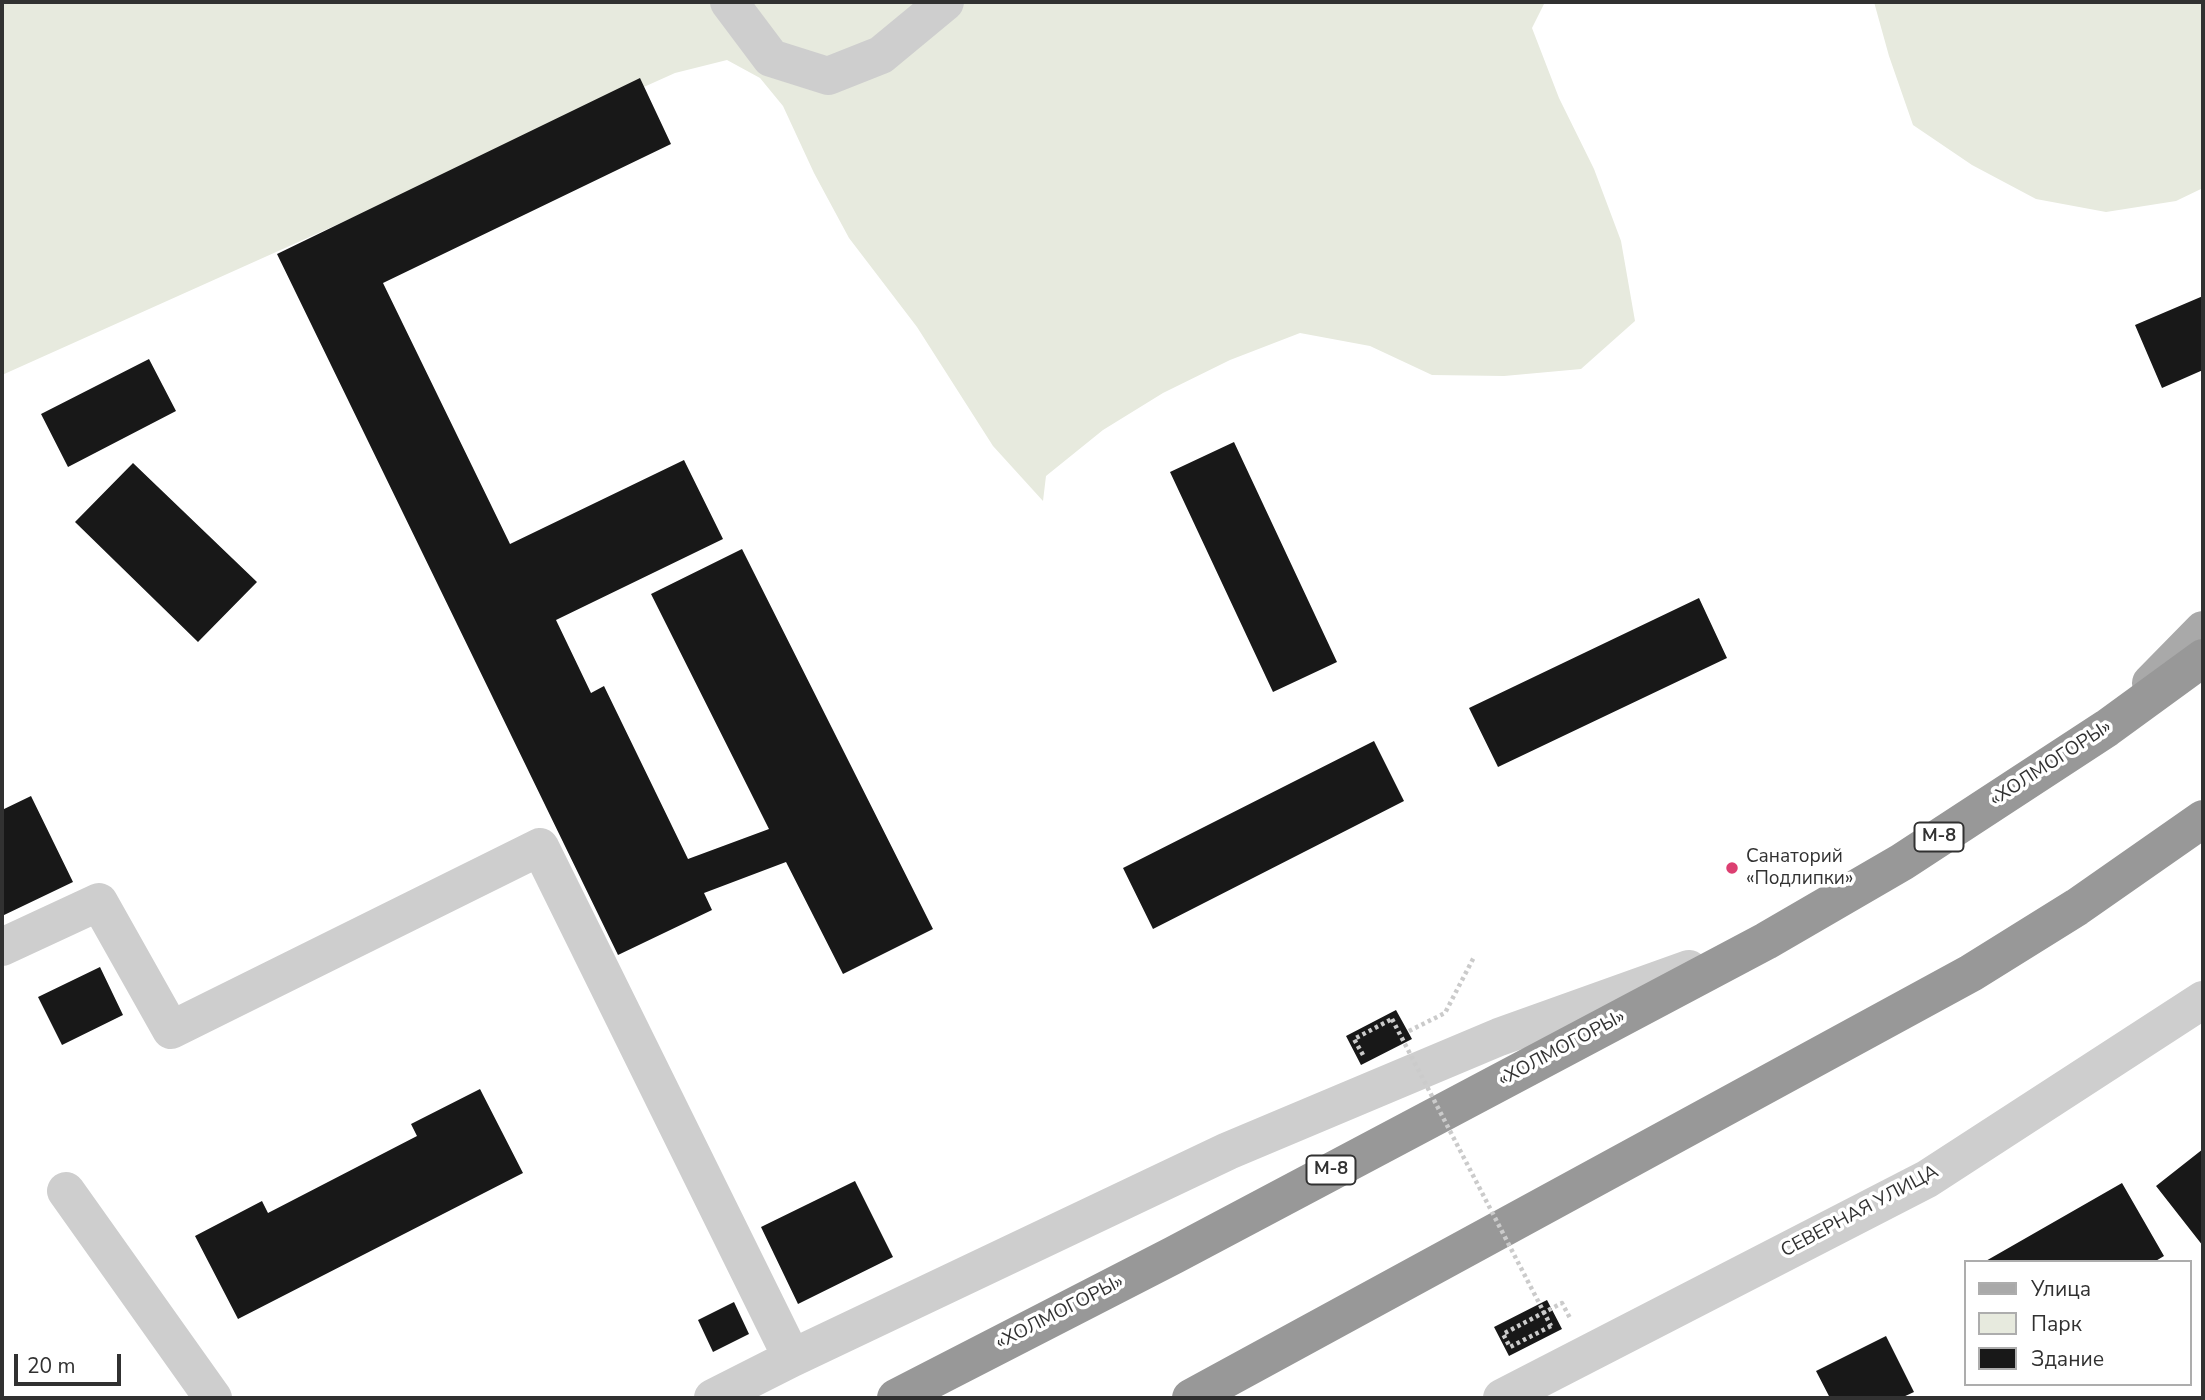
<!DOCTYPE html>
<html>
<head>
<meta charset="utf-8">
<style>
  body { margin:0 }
  #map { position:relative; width:2205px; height:1400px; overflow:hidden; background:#fff; font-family:"Nunito Sans",sans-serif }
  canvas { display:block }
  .frame { position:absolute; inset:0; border:4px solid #313131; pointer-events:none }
  .legend { position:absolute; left:1964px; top:1260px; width:228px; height:126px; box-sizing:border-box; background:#fff; border:2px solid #adadad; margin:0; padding:9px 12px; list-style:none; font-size:21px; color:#313131 }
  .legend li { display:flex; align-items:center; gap:14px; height:35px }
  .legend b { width:35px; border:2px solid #adadad }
  .scale { position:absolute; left:14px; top:1354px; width:107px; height:32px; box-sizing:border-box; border:4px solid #313131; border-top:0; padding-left:9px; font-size:21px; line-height:24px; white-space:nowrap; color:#313131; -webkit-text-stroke:5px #fff; paint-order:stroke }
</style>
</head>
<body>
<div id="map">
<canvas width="2205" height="1400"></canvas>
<div class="frame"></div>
<ul class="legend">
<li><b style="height:9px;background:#a9a9a9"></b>Улица</li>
<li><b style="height:19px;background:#e7eade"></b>Парк</li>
<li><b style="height:19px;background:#181818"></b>Здание</li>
</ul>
<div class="scale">20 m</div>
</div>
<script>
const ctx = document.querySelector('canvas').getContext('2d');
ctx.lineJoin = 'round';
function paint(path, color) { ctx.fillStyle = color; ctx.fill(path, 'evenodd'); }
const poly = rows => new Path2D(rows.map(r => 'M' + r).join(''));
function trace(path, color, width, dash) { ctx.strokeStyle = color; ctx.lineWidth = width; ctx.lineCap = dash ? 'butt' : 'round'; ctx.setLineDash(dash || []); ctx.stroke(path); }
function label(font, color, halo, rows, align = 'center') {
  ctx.font = font + ' "Nunito Sans",sans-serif'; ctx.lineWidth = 7; ctx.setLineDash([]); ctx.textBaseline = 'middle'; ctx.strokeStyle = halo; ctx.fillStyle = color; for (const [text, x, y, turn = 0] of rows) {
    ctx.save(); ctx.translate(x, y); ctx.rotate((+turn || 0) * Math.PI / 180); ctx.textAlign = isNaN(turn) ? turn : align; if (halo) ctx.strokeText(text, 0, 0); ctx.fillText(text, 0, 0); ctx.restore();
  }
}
paint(poly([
  [2,2,1545,2,1532,28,1559,98,1594,169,1621,241,1635,321,1581,369,1504,376,1432,375,1370,346,1300,333,1230,360,1163,393,1103,430,1046,476,1043,501,993,446,917,327,849,238,814,173,783,106,760,78,727,60,675,73,2,375],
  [1874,2,2203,2,2203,188,2176,201,2106,212,2036,199,1972,165,1913,125,1889,56]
]), '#e7eade');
paint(poly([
  [640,78,671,144,383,283,510,544,684,460,723,539,556,620,591,693,604,686,688,859,769,829,651,594,742,549,933,929,843,974,786,862,704,893,712,910,618,955,277,254],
  [2203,296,2203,370,2162,388,2135,325],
  [149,359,176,411,68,467,41,414],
  [1234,442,1337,662,1273,692,1170,472],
  [133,463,257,582,198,642,75,522],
  [1699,598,1727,658,1498,767,1469,708],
  [1374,741,1404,801,1153,929,1123,868],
  [31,796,73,882,2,916,2,810],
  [100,967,123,1015,62,1045,38,997],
  [1396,1010,1412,1039,1361,1065,1346,1036],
  [480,1089,523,1173,238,1319,195,1236,262,1201,268,1213,417,1136,411,1124],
  [2203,1149,2203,1246,2156,1186],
  [855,1181,893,1257,798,1304,761,1227],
  [2122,1183,2164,1256,2154,1262,1984,1262],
  [1547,1300,1562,1329,1509,1356,1494,1327],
  [734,1302,749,1334,713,1352,698,1320],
  [1886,1336,1914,1392,1901,1398,1830,1398,1816,1371]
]), '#181818');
trace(poly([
  [1409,1031,1445,1013,1474,957],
  [1363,1055,1354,1039,1392,1019],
  [1551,1326,1510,1347,1503,1334,1562,1303,1571,1320]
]), '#cbcbcb', 4.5, [3.5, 3.5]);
trace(poly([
  [729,2,771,58,828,76,881,55,945,2],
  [2,947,99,902,171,1030,540,847,792,1358],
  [66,1191,213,1398],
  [713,1398,792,1358,1228,1151,1499,1037,1689,969],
  [1502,1398,1927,1179,2203,1000]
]), '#cecece', 38);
trace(poly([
  [2151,683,2203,630]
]), '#a9a9a9', 38);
trace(poly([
  [896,1398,1174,1255,1766,941,1902,862,2107,728,2203,658],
  [1191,1398,1971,973,2077,907,2203,819]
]), '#989898', 38);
trace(poly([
  [1392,1019,1551,1326]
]), '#cbcbcb', 4.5, [3.5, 3.5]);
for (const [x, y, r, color] of [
  [1732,868,7,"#dc3f71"]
]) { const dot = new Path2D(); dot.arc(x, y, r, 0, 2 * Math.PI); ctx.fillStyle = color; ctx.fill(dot); trace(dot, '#fff', 2.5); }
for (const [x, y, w] of [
  [1939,837,49],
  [1331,1170,49]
]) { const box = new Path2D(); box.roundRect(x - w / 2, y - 14.5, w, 29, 5); ctx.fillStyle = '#fff'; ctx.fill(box); trace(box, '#313131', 2); }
label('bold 18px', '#313131', null, [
  ["М-8",1939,837],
  ["М-8",1331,1170]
]);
label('19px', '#313131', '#fff', [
  ["«ХОЛМОГОРЫ»",2051,764,-33],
  ["«ХОЛМОГОРЫ»",1562,1049,-28],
  ["СЕВЕРНАЯ УЛИЦА",1860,1212,-28],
  ["«ХОЛМОГОРЫ»",1060,1313,-27]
]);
label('19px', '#313131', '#fff', [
  ["Санаторий",1746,857],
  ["«Подлипки»",1746,879]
], 'left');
</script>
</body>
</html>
